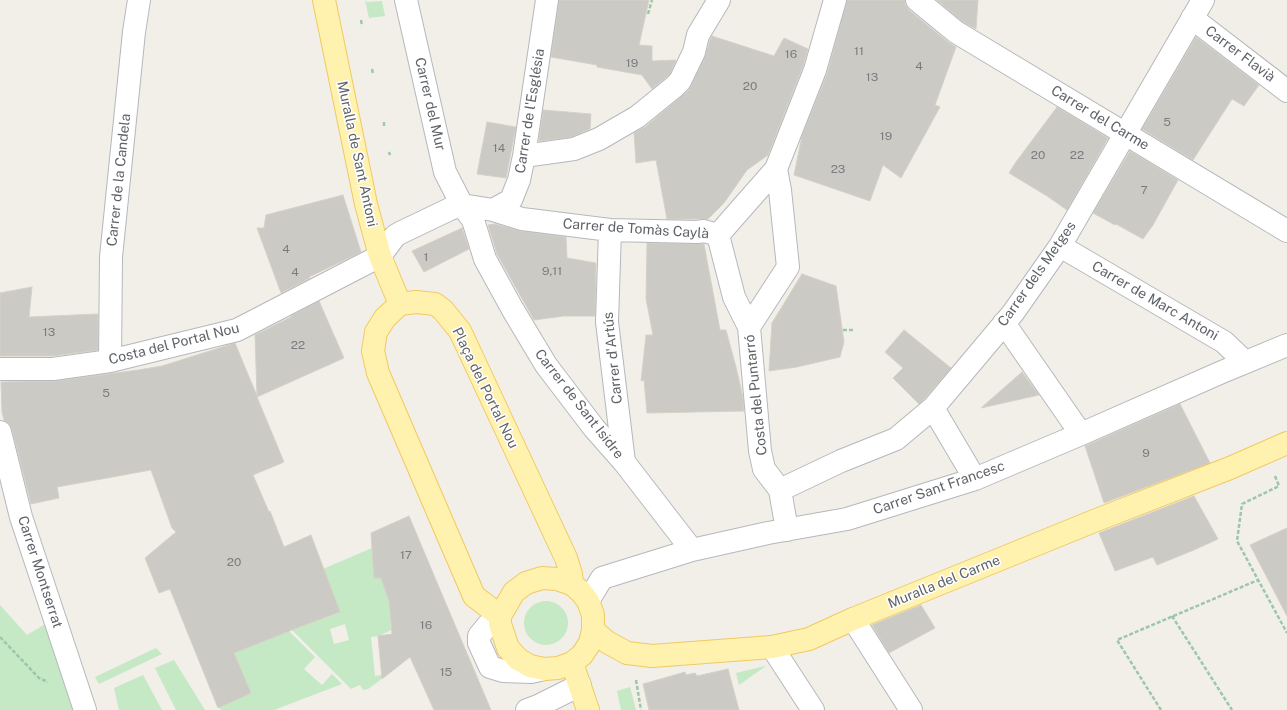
<!DOCTYPE html>
<html>
<head>
<meta charset="utf-8">
<style>
  body { margin:0 }
  canvas { display:block; background:#f1efe8 }
</style>
</head>
<body>
<canvas width="1287" height="710"></canvas>
<script>
const ctx = document.querySelector('canvas').getContext('2d');
ctx.lineJoin = 'round';
function paint(path, color) { ctx.fillStyle = color; ctx.fill(path, 'evenodd'); }
const poly = rows => new Path2D(rows.map(r => 'M' + r).join(''));
function trace(path, color, width, dash) { ctx.strokeStyle = color; ctx.lineWidth = width; ctx.lineCap = dash ? 'butt' : 'round'; ctx.setLineDash(dash || []); ctx.stroke(path); }
function label(font, color, halo, rows, align = 'center') {
  ctx.font = font + ' "Public Sans",sans-serif'; ctx.lineWidth = 3; ctx.setLineDash([]); ctx.textBaseline = 'middle'; ctx.strokeStyle = halo; ctx.fillStyle = color; for (const [text, x, y, turn = 0] of rows) {
    ctx.save(); ctx.translate(x, y); ctx.rotate((+turn || 0) * Math.PI / 180); ctx.textAlign = isNaN(turn) ? turn : align; if (halo) ctx.strokeText(text, 0, 0); ctx.fillText(text, 0, 0); ctx.restore();
  }
}
paint(poly([
  [365,0,367,2,382,1,385,16,369,18],
  [372,548,374,578,387,578,391,630,379,636,371,637,375,676,390,673,368,689,363,690,360,685,351,689,292,630,339,613,323,569],
  [345,624,349,640,334,644,330,629],
  '524 623a22 22 0 1 1 44 0a22 22 0 1 1-44 0Z',
  [0,605,27,635,47,623,77,710,0,710],
  [238,618,283,634,289,631,342,684,274,710,221,710,219,707,251,693,234,653,249,647],
  [315,657,332,674,322,685,304,669],
  [156,648,162,654,99,684,95,677],
  [174,660,205,710,176,710,155,668],
  [765,666,766,666,739,685,736,673],
  [143,675,162,710,119,710,114,688],
  [630,687,636,710,621,710,617,691]
]), '#c5e8c5');
const building = poly([
  [559,0,649,0,639,45,652,46,652,61,676,60,670,74,652,89,642,75,597,67,597,65,551,57,559,0],
  [847,0,905,0,905,5,909,10,948,42,956,47,935,105,940,107,901,178,883,165,870,201,794,175,802,136,827,74,847,0],
  [937,0,978,0,976,29,963,22,937,0],
  [712,36,774,56,784,38,808,49,803,66,768,155,747,170,724,203,708,219,667,219,656,160,636,163,634,133,645,127,689,90,705,57,710,40,712,36],
  [1196,37,1259,85,1244,106,1232,99,1193,160,1142,129,1196,37],
  [1057,107,1108,138,1067,210,1047,196,1009,173,1016,162,1057,107],
  [543,110,591,114,590,129,571,137,539,141,543,110],
  [487,122,516,127,506,178,477,174,487,122],
  [1130,151,1178,180,1153,225,1143,239,1116,224,1115,225,1093,213,1130,151],
  [343,195,361,252,309,277,310,278,281,293,257,228,264,228,266,215,343,195],
  [495,224,520,231,566,237,567,258,596,263,595,316,564,316,534,320,497,254,488,225,495,224],
  [462,228,469,249,424,272,412,251,462,228],
  [647,243,704,244,720,330,726,330,737,371,743,398,744,411,647,413,644,380,641,381,646,335,653,335,646,299,647,243],
  [802,274,836,286,844,342,840,357,797,367,769,371,772,323,802,274],
  [32,287,29,317,98,314,98,350,52,356,0,356,0,293,32,287],
  [319,301,344,358,257,397,284,462,253,475,269,512,270,511,284,547,311,535,340,612,297,628,234,653,251,693,218,708,170,589,159,593,145,558,176,532,172,528,151,470,57,487,59,498,31,504,12,429,9,424,4,420,2,412,1,382,55,381,138,370,162,366,235,343,257,396,255,335,291,317,291,316,319,301],
  [904,330,951,368,924,399,919,404,893,378,903,368,885,352,904,330],
  [1022,372,1039,395,981,408,1022,372],
  [1180,404,1210,463,1104,503,1085,446,1180,404],
  [1194,496,1218,539,1194,550,1157,565,1153,557,1115,571,1099,533,1194,496],
  [409,516,441,592,491,710,434,710,410,657,382,679,378,636,392,634,389,601,381,578,374,578,371,533,409,516],
  [1287,528,1287,616,1250,545,1287,528],
  [921,605,935,628,889,653,872,625,921,605],
  [728,669,739,710,649,710,643,684,685,672,686,675,695,673,697,676,728,669]
]);
paint(building, '#cccac5');
trace(building, '#d6d1c6', 1);
const minor = poly([
  [406,0,445,172,462,205,473,220,485,259,513,310,546,365,594,428,624,462,692,550],
  [917,0,956,32,1287,231],
  [1192,18,1287,91],
  [524,156,574,149,599,139,637,117,674,87,680,81,694,52,698,35,719,0],
  [493,210,511,200,519,180,524,156,547,0],
  [610,230,607,322,624,462],
  [718,235,734,297,749,327,760,451,764,469,780,490,787,530],
  [718,235,776,169,815,70,835,0],
  [1060,246,1224,342,1245,362],
  [1004,323,1081,434],
  [749,327,788,267,780,190,776,169],
  [110,361,111,257,134,32,139,0],
  [0,369,53,369,110,361,237,330,380,256,395,236,400,233,450,209,462,205,493,210,522,219,610,230,697,232,704,231,718,235],
  [933,408,975,479],
  [0,432,21,517,85,710],
  [780,490,841,461,896,439,933,408,1013,313,1060,246,1203,0],
  [588,601,602,578,692,550,768,533,847,519,975,479,1081,434,1222,372,1287,345],
  [500,616,488,625,479,636,479,643,490,667,503,671,531,672,544,669],
  [853,619,911,710],
  [772,647,813,710],
  [527,710,538,706,580,685]
]);
const major = poly([
  [324,0,366,204,380,256,400,304],
  [542,578,557,579,572,584,581,592,588,601,593,615,593,630,590,643,582,655,572,663,558,668,544,669,530,666,518,659,508,648,500,624,500,616,514,592,526,583,542,578],
  [500,616,474,596,378,373,373,351,376,332,385,318,400,304,416,302,435,304,443,310,460,331,566,558,571,574,572,584],
  [593,630,607,642,627,653,652,656,772,647,809,639,853,619,1094,521,1230,468,1287,443],
  [572,663,588,710]
]);
trace(minor, '#b5b8bc', 24);
trace(major, '#f2c960', 24);
trace(poly([
  [648,14,652,0],
  [361,20,362,26],
  [372,69,373,74],
  [384,122,384,127],
  [389,152,390,155],
  [843,330,853,330],
  [1275,476,1279,486,1242,504,1237,541,1287,633],
  [1172,616,1232,710],
  [0,637,39,678,48,682],
  [636,680,641,710],
  [1161,710,1117,640,1258,580]
]), '#9cc7a9', 2.5, [4, 2]);
trace(minor, '#fff', 22);
trace(major, '#fff2af', 22);
label('12px', '#7a7d7f', null, [
  ["11",859,51],
  ["16",791,54],
  ["19",632,63],
  ["4",919,66],
  ["13",872,77],
  ["20",750,86],
  ["5",1167,122],
  ["19",886,136],
  ["14",499,148],
  ["20",1038,155],
  ["22",1077,155],
  ["23",838,169],
  ["7",1144,190],
  ["4",286,249],
  ["1",426,257],
  ["9,11",552,271],
  ["4",295,272],
  ["13",49,332],
  ["22",298,345],
  ["5",106,393],
  ["9",1146,453],
  ["17",406,555],
  ["20",234,562],
  ["16",426,625],
  ["15",446,672]
]);
label('14px', '#5f6368', '#fff', [
  ["Carrer Flavià",1240,54,37],
  ["Carrer del Mur",430,104,77],
  ["Carrer de l'Església",530,111,-81],
  ["Carrer del Carme",1100,118,31],
  ["Muralla de Sant Antoni",357,154,78],
  ["Carrer de la Candela",119,180,-84],
  ["Carrer de Tomàs Caylà",636,229,4],
  ["Carrer dels Metges",1037,274,-55],
  ["Carrer de Marc Antoni",1155,301,30],
  ["Costa del Portal Nou",174,344,-14],
  ["Carrer d'Artús",613,358,-96],
  ["Plaça del Portal Nou",485,388,64],
  ["Costa del Puntarró",756,395,-96],
  ["Carrer de Sant Isidre",579,404,52],
  ["Carrer Sant Francesc",939,488,-19],
  ["Carrer Montserrat",40,572,72],
  ["Muralla del Carme",944,582,-22]
]);
</script>
</body>
</html>
